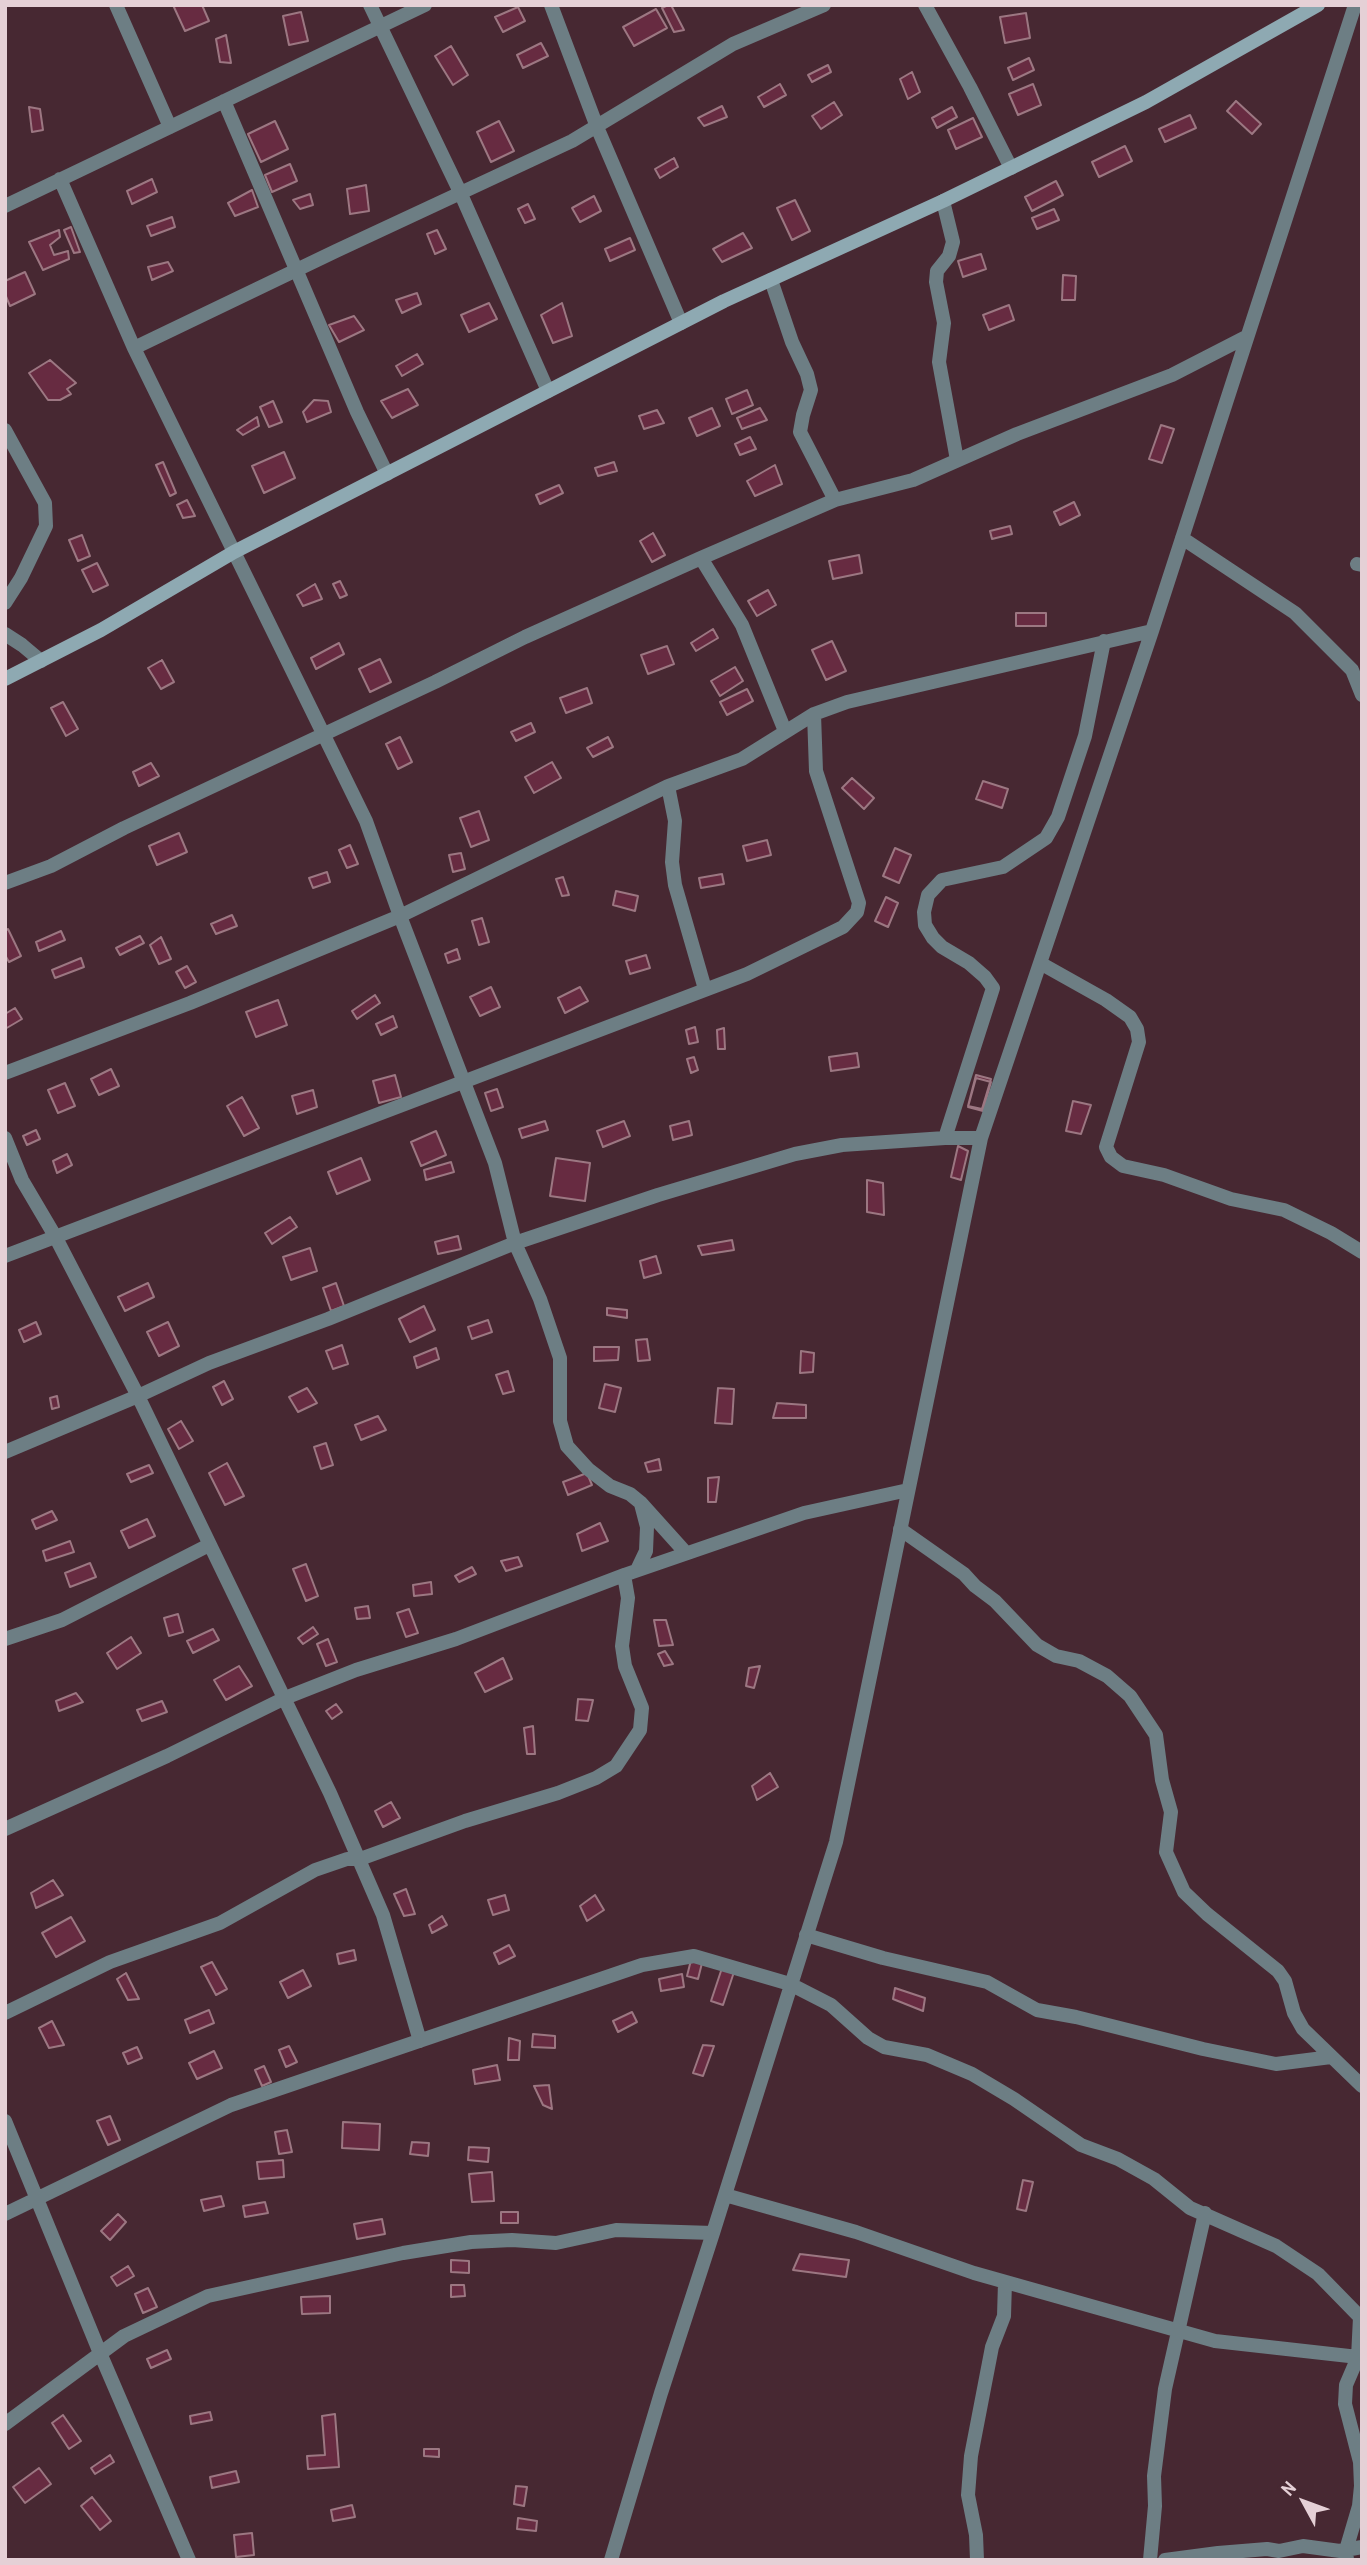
<!DOCTYPE html>
<html>
<head>
<meta charset="utf-8">
<style>
  body { margin:0 }
  #map { position:relative; width:1367px; height:2565px; overflow:hidden; background:#472832; font-family:"Archivo Narrow",sans-serif }
  canvas { display:block }
  .frame { position:absolute; inset:0; border:7px solid #e5d0d6; pointer-events:none }
  .north { position:absolute; left:1269px; top:2467px; width:70px; height:70px; -webkit-text-stroke:5px #472832; paint-order:stroke; rotate:311deg; font-size:19px; font-weight:700; line-height:28px; text-align:center; color:#e5d0d6 }
  .north::after { content:''; display:block; margin:auto; width:24px; height:32px; background:#e5d0d6; clip-path:polygon(50% 0,100% 100%,50% 72%,0 100%) }
</style>
</head>
<body>
<div id="map">
<canvas width="1367" height="2565"></canvas>
<div class="frame"></div>
<div class="north">N</div>
</div>
<script>
const ctx = document.querySelector('canvas').getContext('2d');
ctx.lineJoin = 'round';
function paint(path, color) { ctx.fillStyle = color; ctx.fill(path, 'evenodd'); }
const poly = rows => new Path2D(rows.map(r => 'M' + r).join(''));
function trace(path, color, width, dash) { ctx.strokeStyle = color; ctx.lineWidth = width; ctx.lineCap = dash ? 'butt' : 'round'; ctx.setLineDash(dash || []); ctx.stroke(path); }
const building = poly([
  [173,5,202,5,209,21,185,31,173,5],
  [668,5,671,5,684,30,674,32,662,8,668,5],
  [518,7,525,21,503,32,495,17,518,7],
  [656,9,667,28,634,46,623,27,656,9],
  [301,12,308,41,289,45,283,16,301,12],
  [1026,13,1030,38,1005,43,1000,17,1026,13],
  [226,35,231,63,220,62,216,39,226,35],
  [541,43,548,56,523,68,517,55,541,43],
  [451,46,468,75,453,85,435,56,451,46],
  [1029,58,1034,70,1013,80,1008,68,1029,58],
  [828,65,831,72,812,82,808,75,828,65],
  [912,72,920,92,908,99,900,79,912,72],
  [780,84,786,95,764,107,758,97,780,84],
  [1033,84,1041,105,1018,115,1009,94,1033,84],
  [1236,101,1261,124,1252,134,1227,111,1236,101],
  [834,102,842,115,821,129,812,116,834,102],
  [722,106,727,117,704,126,698,118,722,106],
  [29,107,40,109,43,130,32,132,29,107],
  [952,107,957,117,937,128,932,118,952,107],
  [1190,115,1196,128,1165,142,1159,129,1190,115],
  [973,118,982,137,956,149,948,130,973,118],
  [275,121,288,149,261,162,248,134,275,121],
  [499,121,514,151,491,162,477,132,499,121],
  [1125,146,1132,161,1099,177,1092,162,1125,146],
  [674,158,678,167,660,178,655,169,674,158],
  [290,164,297,181,272,192,265,175,290,164],
  [152,179,157,192,132,204,127,191,152,179],
  [1056,181,1063,195,1032,211,1025,197,1056,181],
  [366,185,369,211,350,214,347,189,366,185],
  [252,190,258,207,235,216,228,203,252,190],
  [310,194,313,205,300,209,293,200,310,194],
  [594,196,601,211,580,222,572,208,594,196],
  [795,200,810,231,792,240,777,208,795,200],
  [528,204,535,219,525,223,518,209,528,204],
  [1054,209,1059,220,1037,229,1032,218,1054,209],
  [172,217,175,227,151,236,147,226,172,217],
  [71,227,80,252,74,253,64,230,71,227],
  [59,230,60,237,50,245,54,255,68,251,69,259,43,270,29,242,59,230],
  [437,230,446,249,435,254,427,234,437,230],
  [743,233,752,248,722,262,713,249,743,233],
  [630,238,635,250,610,261,605,249,630,238],
  [981,254,986,269,963,277,958,261,981,254],
  [168,262,173,271,152,280,148,267,168,262],
  [25,272,35,294,10,306,5,294,5,281,25,272],
  [1063,275,1076,276,1075,300,1062,300,1063,275],
  [417,293,421,304,402,313,396,300,417,293],
  [489,303,497,319,469,332,461,315,489,303],
  [562,303,572,336,553,343,541,315,562,303],
  [1009,305,1014,320,989,330,983,315,1009,305],
  [354,316,364,330,339,342,329,325,354,316],
  [417,354,423,364,402,376,396,366,417,354],
  [50,360,76,383,67,389,71,394,60,400,48,400,29,373,50,360],
  [408,389,418,405,392,418,381,401,408,389],
  [747,390,753,405,732,414,726,399,747,390],
  [314,400,328,401,331,412,307,422,303,412,314,400],
  [273,401,282,422,269,427,260,407,273,401],
  [712,408,720,426,697,436,689,418,712,408],
  [760,408,767,420,742,429,737,418,760,408],
  [657,410,664,423,644,429,639,416,657,410],
  [257,417,259,426,243,435,237,430,257,417],
  [1161,425,1174,429,1162,463,1149,459,1161,425],
  [750,437,756,449,740,455,735,444,750,437],
  [284,452,295,478,264,493,252,466,284,452],
  [163,462,176,493,170,496,156,465,163,462],
  [614,462,617,471,598,476,595,468,614,462],
  [775,465,782,484,755,496,747,481,775,465],
  [559,485,563,493,540,504,536,495,559,485],
  [187,500,195,516,183,518,177,505,187,500],
  [1074,502,1080,515,1060,525,1054,512,1074,502],
  [1010,526,1012,534,992,539,990,531,1010,526],
  [653,533,665,555,652,562,640,541,653,533],
  [82,535,90,556,78,561,69,540,82,535],
  [859,555,862,573,833,579,829,561,859,555],
  [97,563,108,585,93,592,82,570,97,563],
  [340,581,347,595,340,598,333,584,340,581],
  [315,584,322,599,303,606,297,595,315,584],
  [768,590,776,605,757,616,748,601,768,590],
  [1016,613,1046,613,1046,626,1016,626,1016,613],
  [713,629,718,638,696,651,691,643,713,629],
  [832,641,846,671,826,680,812,650,832,641],
  [339,643,344,654,316,669,311,658,339,643],
  [667,646,674,664,648,674,641,655,667,646],
  [380,659,391,682,370,692,359,669,380,659],
  [162,660,174,682,161,689,148,668,162,660],
  [735,667,743,681,720,696,711,681,735,667],
  [587,688,592,703,566,713,560,698,587,688],
  [747,689,753,701,727,715,720,702,747,689],
  [63,702,78,729,66,736,51,708,63,702],
  [531,723,535,732,516,741,511,732,531,723],
  [400,737,412,762,398,769,386,744,400,737],
  [608,737,613,747,593,757,587,748,608,737],
  [552,762,561,778,534,793,525,777,552,762],
  [151,763,159,776,139,786,133,772,151,763],
  [852,778,874,798,864,809,842,788,852,778],
  [983,781,1008,789,1002,808,976,799,983,781],
  [479,811,489,840,471,847,460,818,479,811],
  [179,833,187,852,157,865,149,846,179,833],
  [767,840,771,855,747,861,743,846,767,840],
  [350,845,358,864,347,868,339,850,350,845],
  [895,848,911,855,899,883,883,876,895,848],
  [461,853,465,869,453,872,449,855,461,853],
  [327,872,330,882,313,888,309,878,327,872],
  [722,874,724,884,701,888,699,878,722,874],
  [563,877,569,895,562,896,556,879,563,877],
  [616,891,638,896,635,911,613,905,616,891],
  [886,897,898,903,888,927,875,921,886,897],
  [232,915,237,926,216,934,211,924,232,915],
  [482,918,489,942,479,945,472,921,482,918],
  [8,929,21,956,9,962,5,955,5,931,8,929],
  [61,931,65,940,39,951,36,942,61,931],
  [140,936,144,943,120,955,116,948,140,936],
  [161,937,171,959,159,964,150,945,161,937],
  [457,949,460,959,448,963,445,954,457,949],
  [646,955,650,968,630,974,626,961,646,955],
  [81,958,84,967,55,978,52,970,81,958],
  [187,966,196,982,185,988,176,972,187,966],
  [491,987,500,1007,480,1016,470,997,491,987],
  [580,987,588,1001,565,1013,558,998,580,987],
  [375,995,380,1003,357,1019,352,1011,375,995],
  [278,1000,287,1025,256,1037,246,1012,278,1000],
  [15,1008,22,1019,5,1029,5,1014,15,1008],
  [393,1016,397,1027,381,1035,376,1024,393,1016],
  [695,1027,698,1042,689,1044,686,1030,695,1027],
  [724,1028,725,1049,718,1049,717,1030,724,1028],
  [857,1053,859,1067,831,1071,829,1057,857,1053],
  [694,1057,698,1070,691,1073,687,1059,694,1057],
  [111,1069,119,1086,99,1095,91,1079,111,1069],
  [395,1075,401,1097,379,1103,373,1081,395,1075],
  [976,1075,991,1079,982,1109,968,1106,976,1075],
  [976,1078,991,1082,983,1111,968,1107,976,1078],
  [65,1083,75,1106,58,1113,48,1090,65,1083],
  [497,1089,503,1107,491,1111,485,1093,497,1089],
  [313,1090,317,1107,297,1114,292,1096,313,1090],
  [242,1097,259,1128,244,1136,227,1106,242,1097],
  [1073,1101,1091,1105,1081,1134,1066,1131,1073,1101],
  [545,1121,548,1130,522,1138,519,1129,545,1121],
  [624,1121,630,1136,603,1147,597,1131,624,1121],
  [689,1121,692,1135,673,1140,670,1126,689,1121],
  [36,1130,40,1139,27,1145,23,1136,36,1130],
  [436,1131,446,1155,421,1166,411,1142,436,1131],
  [958,1146,968,1151,961,1180,951,1177,958,1146],
  [67,1154,72,1165,57,1173,53,1161,67,1154],
  [361,1158,370,1180,337,1194,328,1172,361,1158],
  [556,1158,590,1163,585,1201,550,1196,556,1158],
  [451,1162,454,1172,426,1180,424,1170,451,1162],
  [867,1180,883,1183,884,1215,867,1212,867,1180],
  [290,1217,297,1227,272,1244,265,1233,290,1217],
  [458,1236,461,1249,438,1254,435,1242,458,1236],
  [732,1240,734,1250,702,1255,698,1246,732,1240],
  [310,1248,317,1271,291,1280,283,1257,310,1248],
  [656,1256,661,1273,644,1278,640,1261,656,1256],
  [148,1283,154,1297,125,1311,118,1297,148,1283],
  [336,1283,344,1306,331,1311,323,1288,336,1283],
  [424,1306,435,1330,410,1342,399,1319,424,1306],
  [607,1308,627,1310,627,1318,607,1315,607,1308],
  [488,1320,492,1332,472,1339,468,1327,488,1320],
  [36,1322,41,1334,24,1342,19,1330,36,1322],
  [168,1322,179,1346,159,1356,147,1332,168,1322],
  [647,1339,650,1360,638,1361,636,1340,647,1339],
  [342,1345,348,1364,333,1369,326,1351,342,1345],
  [594,1347,619,1347,618,1360,594,1361,594,1347],
  [436,1348,439,1359,417,1368,414,1357,436,1348],
  [801,1351,814,1353,813,1372,800,1373,801,1351],
  [508,1371,514,1391,503,1394,496,1375,508,1371],
  [224,1381,233,1399,222,1405,213,1387,224,1381],
  [605,1384,621,1388,615,1412,599,1408,605,1384],
  [307,1388,317,1403,298,1412,289,1397,307,1388],
  [718,1388,734,1389,732,1424,715,1423,718,1388],
  [57,1396,59,1407,52,1409,50,1398,57,1396],
  [777,1403,806,1405,806,1418,773,1418,777,1403],
  [378,1416,386,1430,361,1440,355,1425,378,1416],
  [181,1421,193,1441,179,1449,168,1429,181,1421],
  [326,1443,333,1465,321,1469,314,1447,326,1443],
  [659,1459,661,1470,648,1472,645,1463,659,1459],
  [227,1463,244,1496,225,1505,209,1473,227,1463],
  [149,1465,153,1473,131,1482,127,1474,149,1465],
  [587,1473,592,1485,568,1495,563,1482,587,1473],
  [719,1477,716,1502,708,1502,708,1478,719,1477],
  [52,1511,57,1520,36,1529,32,1520,52,1511],
  [147,1519,155,1536,129,1548,121,1531,147,1519],
  [600,1523,608,1541,582,1551,577,1534,600,1523],
  [70,1541,74,1552,46,1561,43,1551,70,1541],
  [518,1557,522,1566,506,1571,501,1561,518,1557],
  [90,1563,96,1577,70,1587,65,1573,90,1563],
  [306,1564,318,1596,306,1601,293,1569,306,1564],
  [472,1567,476,1574,459,1582,455,1576,472,1567],
  [431,1582,432,1594,414,1596,413,1585,431,1582],
  [368,1606,370,1618,357,1619,355,1608,368,1606],
  [409,1609,418,1633,406,1637,397,1613,409,1609],
  [178,1614,183,1632,169,1636,164,1618,178,1614],
  [654,1620,666,1620,673,1645,659,1646,654,1620],
  [313,1627,318,1634,303,1644,298,1638,313,1627],
  [213,1629,219,1640,193,1653,187,1641,213,1629],
  [131,1637,141,1653,117,1669,107,1653,131,1637],
  [328,1639,337,1662,326,1666,317,1644,328,1639],
  [665,1651,673,1664,664,1666,658,1654,665,1651],
  [503,1658,512,1679,485,1692,475,1673,503,1658],
  [239,1666,252,1686,226,1700,214,1680,239,1666],
  [760,1666,754,1688,746,1686,749,1668,760,1666],
  [76,1693,83,1702,59,1711,56,1701,76,1693],
  [578,1699,593,1700,588,1721,576,1720,578,1699],
  [162,1701,167,1712,142,1721,137,1710,162,1701],
  [336,1704,342,1712,332,1719,326,1711,336,1704],
  [533,1726,535,1754,527,1754,524,1728,533,1726],
  [770,1773,778,1787,757,1800,752,1786,770,1773],
  [391,1802,400,1818,383,1827,375,1811,391,1802],
  [53,1880,63,1895,36,1908,31,1893,53,1880],
  [406,1889,415,1914,404,1916,394,1894,406,1889],
  [505,1895,509,1910,493,1915,488,1900,505,1895],
  [595,1895,604,1910,587,1921,580,1906,595,1895],
  [442,1916,447,1925,432,1933,429,1925,442,1916],
  [71,1917,85,1941,56,1957,42,1933,71,1917],
  [509,1945,515,1956,499,1964,494,1953,509,1945],
  [354,1950,356,1960,339,1964,337,1954,354,1950],
  [691,1960,702,1963,698,1979,687,1976,691,1960],
  [212,1962,227,1989,216,1995,201,1967,212,1962],
  [722,1968,734,1972,723,2005,711,2001,722,1968],
  [303,1970,311,1986,288,1998,280,1982,303,1970],
  [126,1973,139,1999,128,2000,117,1979,126,1973],
  [682,1974,684,1987,661,1991,659,1979,682,1974],
  [895,1988,925,1998,923,2011,893,1999,895,1988],
  [209,2010,214,2023,190,2033,185,2020,209,2010],
  [632,2012,637,2022,618,2032,613,2021,632,2012],
  [52,2021,64,2045,49,2048,39,2028,52,2021],
  [533,2034,555,2036,555,2048,532,2047,533,2034],
  [509,2038,520,2041,519,2060,508,2060,509,2038],
  [703,2045,714,2046,703,2076,693,2073,703,2045],
  [289,2046,297,2062,286,2067,279,2050,289,2046],
  [137,2047,142,2058,128,2064,123,2053,137,2047],
  [214,2051,222,2068,197,2079,189,2063,214,2051],
  [497,2065,500,2080,475,2084,473,2070,497,2065],
  [264,2066,271,2082,262,2086,255,2070,264,2066],
  [549,2085,552,2109,543,2105,534,2086,549,2085],
  [110,2116,120,2140,108,2145,97,2121,110,2116],
  [343,2122,380,2124,379,2150,342,2148,343,2122],
  [287,2130,292,2152,279,2154,275,2132,287,2130],
  [412,2142,429,2143,428,2156,410,2154,412,2142],
  [469,2147,489,2148,488,2162,468,2160,469,2147],
  [283,2160,284,2177,259,2179,257,2162,283,2160],
  [492,2172,494,2201,472,2202,469,2174,492,2172],
  [1023,2180,1033,2182,1026,2211,1017,2209,1023,2180],
  [221,2196,224,2206,204,2211,201,2200,221,2196],
  [265,2202,268,2213,245,2217,243,2206,265,2202],
  [501,2212,518,2212,518,2223,501,2223,501,2212],
  [118,2214,126,2222,110,2240,101,2231,118,2214],
  [382,2219,385,2234,357,2239,354,2224,382,2219],
  [800,2254,849,2260,846,2277,793,2270,800,2254],
  [451,2260,469,2261,469,2273,451,2272,451,2260],
  [128,2266,134,2276,117,2286,111,2277,128,2266],
  [451,2285,464,2285,465,2296,451,2297,451,2285],
  [148,2288,157,2307,143,2313,135,2294,148,2288],
  [330,2296,330,2313,302,2314,301,2297,330,2296],
  [167,2350,171,2359,151,2368,147,2359,167,2350],
  [210,2412,212,2420,191,2424,190,2416,210,2412],
  [335,2414,339,2467,308,2469,307,2456,325,2455,322,2416,335,2414],
  [63,2415,81,2441,69,2449,52,2423,63,2415],
  [424,2449,439,2449,439,2457,424,2456,424,2449],
  [110,2455,114,2462,95,2474,91,2468,110,2455],
  [39,2468,51,2484,25,2503,13,2487,39,2468],
  [236,2471,239,2482,212,2488,210,2477,236,2471],
  [516,2486,527,2487,524,2506,514,2504,516,2486],
  [92,2497,111,2521,100,2530,81,2506,92,2497],
  [352,2505,355,2517,333,2521,331,2510,352,2505],
  [518,2518,537,2521,536,2531,517,2529,518,2518],
  [252,2533,254,2555,236,2557,234,2535,252,2533]
]);
paint(building, '#672b41');
trace(building, '#9c7782', 2);
trace(poly([
  [116,5,170,127],
  [370,5,460,192,548,391],
  [551,5,597,127,681,323],
  [925,5,970,87,1011,168],
  [224,101,357,412,387,474],
  [60,179,134,348,366,821,400,916,495,1163,515,1243,540,1299,560,1358,560,1421,567,1446,588,1469,610,1486,630,1494,641,1503,686,1553],
  [943,201,953,242,949,256,937,271,936,282,944,323,939,362,957,460],
  [5,206,425,5],
  [771,280,792,342,807,374,811,390,803,415,800,432,835,500],
  [134,348,336,251,572,141,733,44,824,5],
  [5,430,45,503,46,526,21,578,5,603],
  [1182,538,1295,613,1352,670,1362,695],
  [701,558,742,625,785,731],
  [1357,564,1362,565],
  [5,634,22,645,41,661],
  [668,786,675,821,672,862,675,885,705,989],
  [5,883,51,866,124,828,435,682,525,637,701,558,835,500,913,480,1017,434,1172,375,1246,337],
  [1040,963,1106,1000,1130,1017,1137,1029,1139,1042,1106,1147,1111,1157,1123,1166,1164,1175,1231,1199,1284,1210,1331,1233,1362,1252],
  [5,1073,190,1003,400,916,668,786,742,759,814,714,847,702,1152,631],
  [5,1138,22,1180,55,1236,138,1396,330,1793,383,1915,420,2041],
  [945,1138,981,1138],
  [5,1256,747,974,843,927,857,912,859,903,816,771,814,714],
  [5,1452,138,1396,209,1363,328,1319,515,1243,658,1195,795,1154,842,1145,945,1138,993,988,985,977,969,963,942,947,933,938,925,925,924,912,928,895,942,880,1003,867,1046,838,1058,817,1085,736,1104,641],
  [900,1529,964,1574,975,1586,995,1601,1037,1645,1056,1656,1079,1661,1107,1676,1130,1696,1156,1735,1162,1780,1171,1812,1166,1852,1184,1892,1207,1914,1278,1971,1285,1981,1294,2013,1303,2029,1362,2086],
  [637,1570,646,1551,647,1527,641,1504],
  [5,1639,62,1620,209,1545],
  [5,1829,167,1756,285,1698,356,1670,456,1639,624,1575,804,1513,908,1490],
  [806,1935,883,1958,987,1982,1037,2010,1076,2017,1203,2049,1276,2064,1331,2057],
  [5,2013,110,1962,220,1923,315,1870,347,1859,360,1859,465,1821,558,1793,596,1778,616,1766,640,1730,642,1708,625,1666,622,1646,628,1598,624,1575],
  [5,2121,100,2353,189,2560],
  [725,2195,856,2232,974,2273,1215,2341,1358,2357,1346,2385,1345,2404,1360,2462,1361,2486,1359,2506,1346,2550,1347,2560],
  [5,2214,231,2105,642,1965,694,1956,790,1984,831,2005,868,2038,884,2047,927,2055,972,2074,1014,2099,1081,2145,1118,2159,1154,2179,1190,2208,1276,2246,1318,2274,1360,2317,1358,2357,1362,2359],
  [5,2424,124,2336,208,2296,403,2253,471,2242,512,2240,556,2243,616,2230,713,2233],
  [611,2560,661,2393,713,2233,836,1842,981,1138,1152,631,1355,5],
  [977,2560,976,2535,968,2495,971,2456,992,2347,1004,2316,1005,2282],
  [1150,2560,1155,2506,1154,2476,1165,2389,1205,2213],
  [1165,2560,1218,2553,1267,2549,1279,2551,1303,2546,1340,2551,1362,2547]
]), '#6d7e84', 14);
trace(poly([
  [5,679,101,630,234,552,724,301,943,201,1146,102,1318,5]
]), '#8ea9b2', 14);
</script>
</body>
</html>
